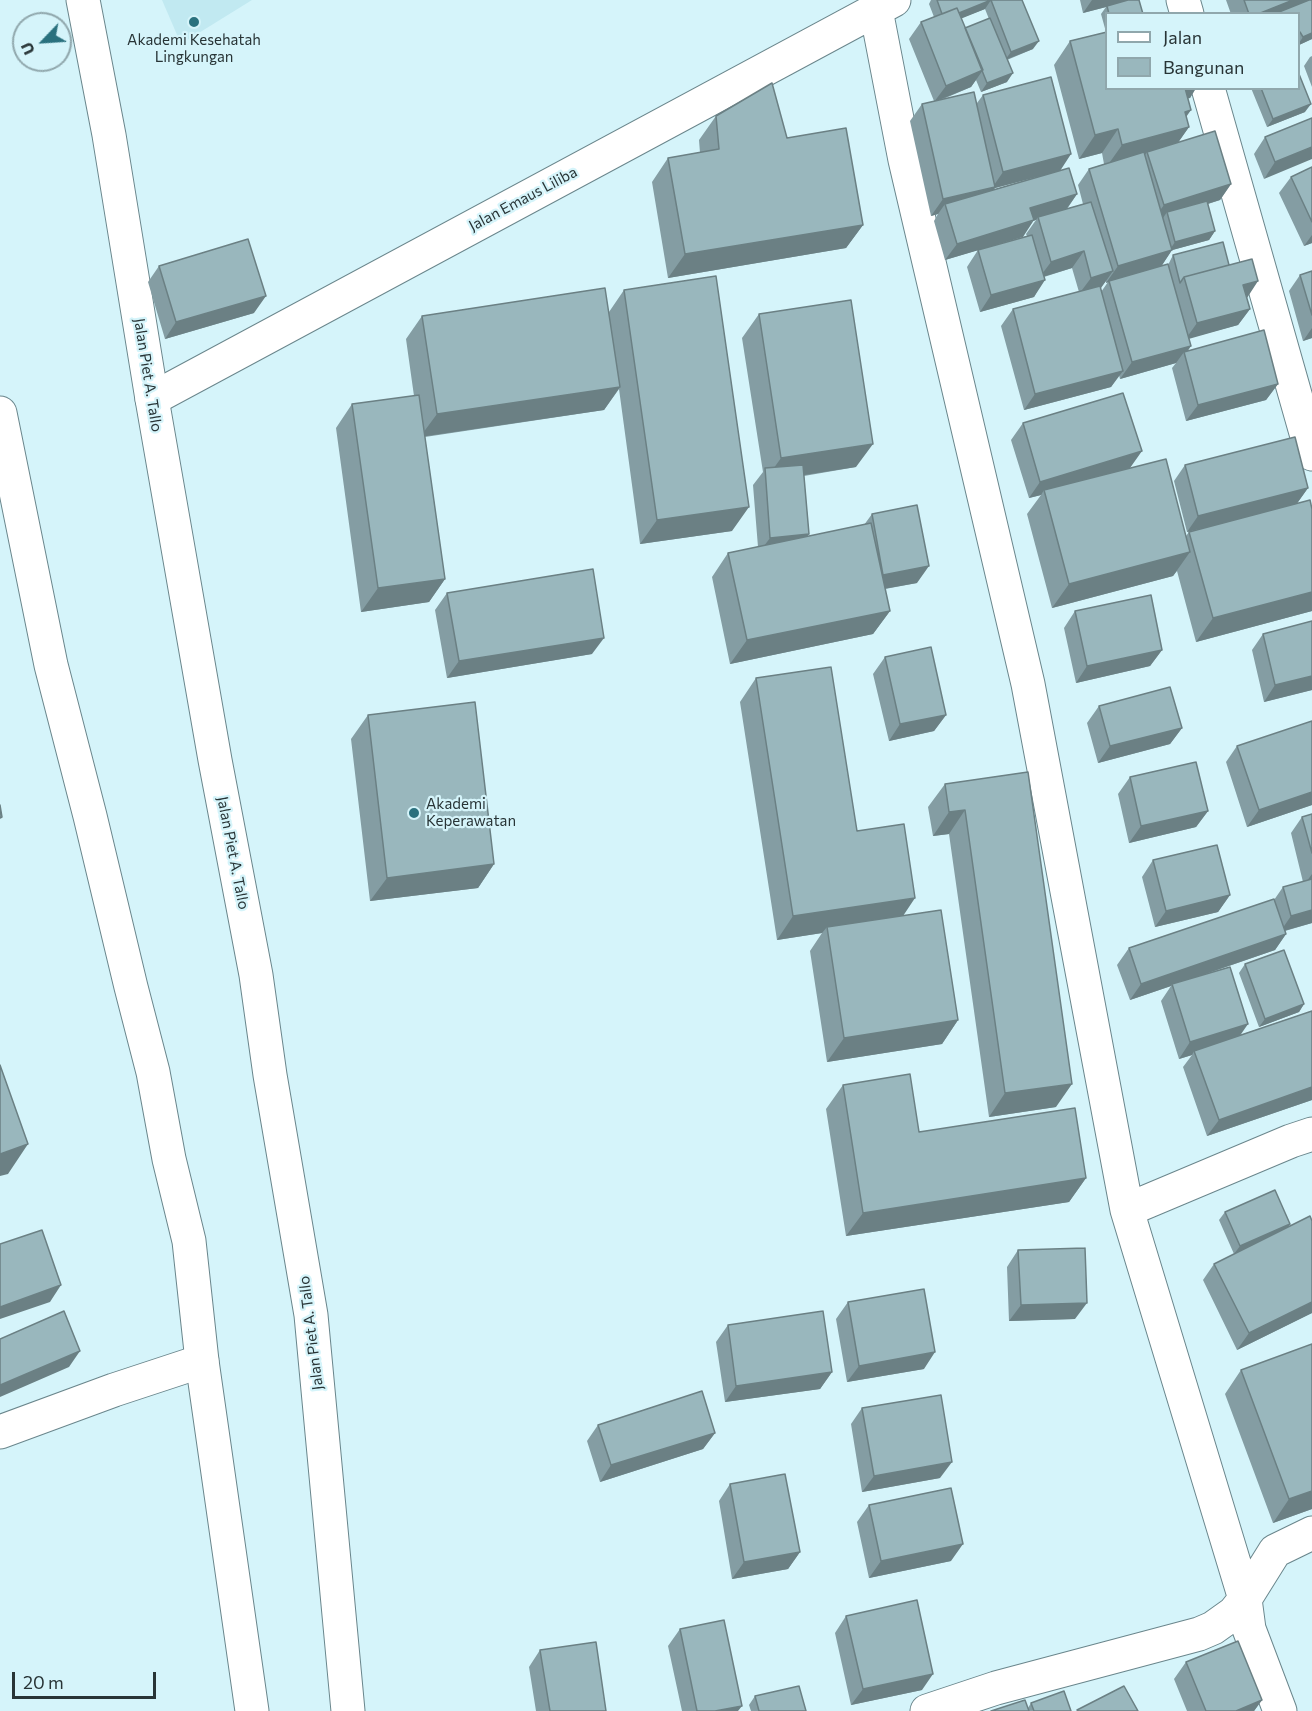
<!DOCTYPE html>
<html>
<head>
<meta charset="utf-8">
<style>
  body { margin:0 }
  #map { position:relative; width:1312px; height:1711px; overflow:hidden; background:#d5f4fa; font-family:Commissioner,sans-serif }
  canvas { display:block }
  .legend { position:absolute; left:1105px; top:12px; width:195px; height:78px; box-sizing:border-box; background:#d5f4fa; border:2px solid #90a7ac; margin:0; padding:8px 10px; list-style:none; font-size:18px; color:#283436 }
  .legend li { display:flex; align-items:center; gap:12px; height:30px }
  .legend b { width:30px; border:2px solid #90a7ac }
  .north { position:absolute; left:12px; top:12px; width:60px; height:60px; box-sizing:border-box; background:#d5f4fa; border:2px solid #90a7ac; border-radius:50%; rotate:245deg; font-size:16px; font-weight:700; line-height:24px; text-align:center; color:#283436 }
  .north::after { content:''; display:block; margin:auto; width:21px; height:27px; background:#2a717e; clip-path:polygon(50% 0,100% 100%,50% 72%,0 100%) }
  .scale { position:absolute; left:12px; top:1672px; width:144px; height:27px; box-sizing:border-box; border:3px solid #283436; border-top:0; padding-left:8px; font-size:18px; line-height:21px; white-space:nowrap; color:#283436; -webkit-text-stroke:4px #d5f4fa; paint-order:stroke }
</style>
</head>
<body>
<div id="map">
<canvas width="1312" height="1711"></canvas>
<ul class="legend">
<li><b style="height:8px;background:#fff"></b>Jalan</li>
<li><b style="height:16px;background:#99b7bd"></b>Bangunan</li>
</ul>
<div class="north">U</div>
<div class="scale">20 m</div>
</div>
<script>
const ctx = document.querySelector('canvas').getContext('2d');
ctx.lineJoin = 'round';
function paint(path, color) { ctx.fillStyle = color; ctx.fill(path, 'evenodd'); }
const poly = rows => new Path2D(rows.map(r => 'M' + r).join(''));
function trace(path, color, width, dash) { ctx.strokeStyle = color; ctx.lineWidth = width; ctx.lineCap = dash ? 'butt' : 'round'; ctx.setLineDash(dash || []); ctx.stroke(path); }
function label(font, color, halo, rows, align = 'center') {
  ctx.font = font + ' Commissioner,sans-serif'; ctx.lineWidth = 4.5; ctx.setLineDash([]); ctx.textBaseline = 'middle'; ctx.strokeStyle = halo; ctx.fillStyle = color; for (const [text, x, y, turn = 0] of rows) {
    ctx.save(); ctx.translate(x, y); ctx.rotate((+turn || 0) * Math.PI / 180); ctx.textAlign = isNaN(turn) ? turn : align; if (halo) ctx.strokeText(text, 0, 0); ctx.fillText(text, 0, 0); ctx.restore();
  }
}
paint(poly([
  [162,0,252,0,181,44]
]), '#c1e9f1');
const street = poly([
  [1183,0,1187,14],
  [876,10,905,160,1028,684,1127,1210,1245,1599,1249,1629,1280,1711],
  [1208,88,1312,454],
  [152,399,894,0],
  [1127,1210,1291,1141,1312,1134],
  [0,1432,114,1390,202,1361],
  [927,1711,996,1688,1199,1634,1213,1628,1234,1613,1245,1599,1275,1551,1312,1533]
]);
const secondary = poly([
  [83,0,109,135,152,399,215,760,256,975,270,1075,311,1315,348,1711],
  [0,413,51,665,90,816,131,987,153,1072,169,1159,189,1241,202,1361,252,1711]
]);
trace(street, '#6a868c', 35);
trace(secondary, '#6a868c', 35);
trace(street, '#fff', 33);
trace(secondary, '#fff', 33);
paint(poly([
  [931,0,1022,0,1033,49,1007,60,1007,82,981,92,976,80,971,87,941,100,977,103,983,95,1060,170,1077,194,1067,209,1083,204,1078,185,1089,169,1104,164,1102,153,1079,159,1054,65,1070,41,1106,32,1101,14,1106,7,1083,13,1080,0,1139,0,1143,14,1107,14,1107,88,1196,88,1190,98,1187,98,1186,116,1189,127,1178,142,1231,184,1220,200,1208,204,1215,231,1209,240,1172,250,1161,266,1168,265,1173,255,1229,265,1247,298,1250,309,1238,325,1189,338,1188,351,1278,384,1266,400,1186,421,1172,368,1176,363,1120,379,1119,375,1111,387,1024,410,1001,326,1013,309,1079,292,1072,268,1044,277,1034,297,980,312,967,267,978,250,945,260,934,221,938,214,931,216,910,121,922,104,934,101,909,39,921,22,934,17,929,4],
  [985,9,989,19,965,28,961,18],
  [1047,174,993,190,995,188],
  [1034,220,1036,220,1026,234,1027,236,992,246],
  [1106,281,1106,283,1108,282,1101,292,1100,288],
  [1226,0,1312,0,1312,39,1299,45,1299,14,1231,14],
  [1312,56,1312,87,1304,66,1310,57],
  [1251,88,1299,88,1305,112,1267,127],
  [716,116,863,225,846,248,668,278,652,182,668,158,700,153,699,140],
  [1312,118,1264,179,1254,154,1265,137],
  [1312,167,1312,243,1304,246,1279,193,1291,177],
  [159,266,254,313,165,339,148,282],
  [1312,271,1312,338,1303,341,1289,291,1300,275],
  [624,290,732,531,640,544,619,389,604,410,425,437,445,579,429,602,361,612,336,428,352,404,414,396,406,339,422,316,609,312],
  [759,314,856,467,804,476,809,534,807,537,864,525,872,514,917,583,885,589,890,611,873,634,730,664,712,577,728,553,758,547,753,485,763,472,742,338],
  [1023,423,1130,468,1186,536,1189,532,1200,529,1187,532,1174,481,1185,465,1308,488,1297,503,1312,592,1312,611,1196,642,1177,571,1173,576,1052,608,1027,514,1041,495,1029,498,1011,440],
  [447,593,592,654,447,678,435,610],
  [1075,611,1162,650,1150,666,1076,683,1064,628],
  [1312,621,1312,690,1264,702,1252,650,1263,634],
  [885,657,946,715,934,731,889,741,873,674],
  [756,678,857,831,903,915,958,1020,942,1044,827,1062,810,951,822,933,777,940,740,702],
  [1099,706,1182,728,1170,744,1098,763,1087,723],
  [368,715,494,864,478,888,370,901,351,739],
  [1237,746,1312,805,1247,827,1226,762],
  [1028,772,1056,1107,989,1117,949,834,933,836,928,807,945,784],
  [1130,777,1208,811,1196,827,1129,843,1118,794],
  [1312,814,1312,923,1285,931,1286,934,1275,950,1203,975,1240,1035,1312,1011,1312,1100,1207,1136,1183,1067,1192,1055,1179,1059,1161,1001,1171,986,1130,1000,1117,965,1129,948,1274,900,1283,887,1303,882,1291,833,1302,817],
  [1153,860,1230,895,1218,912,1155,927,1142,877],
  [1245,964,1304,1004,1299,1012,1259,1027,1239,973],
  [843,1085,919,1132,1086,1178,1069,1202,846,1236,826,1109],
  [1225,1212,1288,1227,1312,1221,1312,1313,1237,1350,1203,1280,1214,1264,1234,1254,1219,1220],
  [1018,1250,1075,1319,1009,1321,1007,1267],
  [848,1302,924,1369,847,1382,836,1319],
  [728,1325,832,1372,820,1389,725,1402,716,1342],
  [1241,1370,1312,1509,1273,1523,1225,1394],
  [862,1408,940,1478,862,1492,851,1424],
  [598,1425,715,1433,703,1449,600,1482,587,1441],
  [730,1484,800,1552,788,1569,732,1579,719,1501],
  [869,1505,951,1561,869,1578,857,1522],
  [846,1616,922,1690,851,1705,835,1633],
  [680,1629,738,1711,682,1711,668,1646],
  [540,1650,606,1711,536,1711,529,1667],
  [1186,1662,1262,1700,1254,1711,1187,1711,1174,1679],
  [755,1696,806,1711,751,1711,749,1705],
  [1031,1703,1071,1711,991,1711,1028,1708]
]), '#849da3');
paint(poly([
  [991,0,985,9,938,28,944,19],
  [1092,0,1133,0,1083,13],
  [1293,0,1312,0,1290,14,1258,14],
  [1312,33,1312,39,1299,45,1299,43,1303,37],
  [1039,41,1033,49,1005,60,1011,52],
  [983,70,971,87,934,102,946,86],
  [1013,73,1007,82,981,92,987,83],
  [1177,88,1196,88,1190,98,1166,104],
  [1311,104,1305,112,1267,127,1273,119],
  [1191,110,1177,130,1189,127,1173,150,1147,152,1142,159,1105,169,1122,145,1185,112],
  [1118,129,1102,153,1079,159,1095,135],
  [1312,147,1312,159,1264,179,1275,162],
  [1071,154,1060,171,995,188,984,203,945,204,938,214,931,216,943,199,992,188,1003,172],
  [1231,184,1220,200,1168,216,1167,212,1163,218,1152,221,1164,205],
  [1077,194,1065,211,1038,217,1036,220,1019,225,1030,208],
  [1034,220,1023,237,945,260,957,244],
  [863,225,846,248,668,278,685,254],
  [1215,231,1209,240,1169,251,1175,242],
  [1312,235,1312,243,1304,246],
  [1172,250,1161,267,1106,283,1118,266],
  [1084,251,1072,268,1039,278,1051,262],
  [1113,271,1101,288,1079,294,1091,278],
  [1045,280,1034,297,980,312,991,295],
  [1258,281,1247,298,1243,285],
  [266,296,254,313,165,339,176,322],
  [1250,309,1238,325,1185,340,1197,323],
  [1312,328,1312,338,1303,341],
  [1191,346,1185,355,1184,352,1176,363,1120,379,1132,362],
  [1123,371,1111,387,1024,410,1035,394],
  [1278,384,1266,400,1186,421,1198,405],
  [620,387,604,410,420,437,437,414],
  [873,444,856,467,766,481,766,479,781,458],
  [1142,451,1130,468,1044,490,1041,495,1029,498,1040,482],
  [1308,488,1296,505,1187,532,1198,516],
  [749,507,732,531,640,544,657,520],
  [809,534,797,551,758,554,770,538],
  [1190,552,1173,576,1052,608,1069,584],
  [929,566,917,583,872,591,883,575],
  [445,579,429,602,361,612,378,588],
  [1312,592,1312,611,1196,642,1213,618],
  [890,611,873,634,730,664,747,640],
  [604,638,592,654,447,678,459,661],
  [1162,650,1150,666,1076,683,1087,666],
  [1312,676,1312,690,1264,702,1275,685],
  [946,715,934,731,889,741,900,724],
  [1182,728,1170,744,1098,763,1110,746],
  [1312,792,1312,805,1247,827,1259,810],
  [965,810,949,834,933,836,949,812],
  [1208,811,1196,827,1129,843,1141,826],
  [494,864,478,888,370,901,387,878],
  [1312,874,1312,883,1304,885],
  [1230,895,1218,912,1155,927,1166,911],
  [915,898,899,922,827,927,822,933,777,940,793,916],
  [1312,910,1312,923,1280,932,1291,916],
  [1286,934,1275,950,1173,985,1172,984,1171,986,1130,1000,1141,984],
  [1304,1004,1299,1012,1259,1027,1265,1019],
  [958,1020,942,1044,827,1062,844,1038],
  [1248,1024,1237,1040,1194,1051,1192,1055,1179,1059,1190,1042],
  [1072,1084,1056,1107,989,1117,1005,1093],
  [1312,1087,1312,1100,1207,1136,1219,1120],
  [28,1144,8,1174,0,1176,0,1154],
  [1086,1178,1069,1202,846,1236,863,1213],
  [1290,1224,1285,1232,1234,1254,1240,1246],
  [61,1285,50,1302,0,1319,0,1307],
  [1312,1302,1312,1313,1237,1350,1249,1333],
  [1087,1303,1075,1319,1009,1321,1021,1305],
  [80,1351,69,1367,0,1397,0,1385],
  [935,1352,924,1369,847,1382,859,1366],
  [832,1372,820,1389,725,1402,736,1386],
  [715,1433,703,1449,600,1482,611,1465],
  [952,1462,940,1478,862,1492,874,1476],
  [1312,1491,1312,1509,1273,1523,1289,1499],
  [963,1544,951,1561,869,1578,881,1561],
  [800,1552,788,1569,732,1579,744,1562],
  [933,1674,922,1690,851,1705,863,1689],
  [1262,1700,1254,1711,1236,1711],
  [742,1706,738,1711,715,1711]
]), '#6b8084');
const building = poly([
  [937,0,1022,0,1039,41,1011,52,991,0,959,13,957,8,942,14,937,0],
  [1128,0,1139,0,1143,14,1109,14,1107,6,1128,0],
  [1244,0,1293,0,1258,14,1249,14,1244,0],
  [1309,0,1312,0,1312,33,1303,37,1300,32,1299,32,1299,14,1274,14,1309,0],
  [957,8,983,70,946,86,921,22,957,8],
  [990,18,1013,73,987,83,965,28,990,18],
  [1107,32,1107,88,1185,88,1191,110,1185,112,1189,127,1122,145,1118,129,1095,135,1070,41,1107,32],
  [1299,74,1311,104,1273,119,1261,88,1299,88,1299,74],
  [1051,77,1071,154,1003,172,983,95,1051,77],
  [772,83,787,138,846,128,863,225,685,254,668,158,719,149,716,116,772,83],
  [974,92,995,187,943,199,922,104,974,92],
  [1312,118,1312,147,1275,162,1265,137,1312,118],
  [1215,131,1231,184,1164,205,1147,152,1215,131],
  [1144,152,1172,250,1118,266,1089,169,1144,152],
  [1312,167,1312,222,1291,177,1312,167],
  [1069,168,1077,194,1030,208,1034,220,957,244,945,204,1069,168],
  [1207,201,1215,231,1175,242,1167,212,1207,201],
  [1091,202,1113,271,1091,278,1084,251,1051,262,1038,217,1091,202],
  [1032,235,1045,280,991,295,978,250,1032,235],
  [248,239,266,296,176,322,159,266,248,239],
  [1223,242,1229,265,1184,277,1180,283,1173,255,1223,242],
  [1252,259,1258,281,1243,285,1250,309,1197,323,1184,277,1252,259],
  [1168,264,1191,346,1132,362,1109,281,1168,264],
  [1312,271,1312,315,1300,275,1312,271],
  [716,276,749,507,657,520,624,290,716,276],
  [1100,286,1123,371,1035,394,1013,309,1100,286],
  [605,288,620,387,437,414,422,316,605,288],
  [851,300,873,444,781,458,759,314,851,300],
  [1264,330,1278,384,1198,405,1184,352,1264,330],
  [1123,393,1142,451,1040,482,1023,423,1123,393],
  [419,395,445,579,378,588,352,404,419,395],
  [1295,437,1308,488,1198,516,1185,465,1295,437],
  [1166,459,1190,552,1069,584,1044,490,1166,459],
  [803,465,809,534,770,538,765,468,803,465],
  [1310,500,1312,509,1312,592,1213,618,1189,532,1310,500],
  [917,505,929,566,883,575,872,514,917,505],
  [871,523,890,611,747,640,728,553,871,523],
  [593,569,604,638,459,661,447,593,593,569],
  [1151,595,1162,650,1087,666,1075,611,1151,595],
  [1312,621,1312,676,1275,685,1263,634,1312,621],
  [931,647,946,715,900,724,885,657,931,647],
  [831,667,857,831,904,824,915,898,793,916,756,678,831,667],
  [1170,687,1182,728,1110,746,1099,706,1170,687],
  [475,702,494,864,387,878,368,715,475,702],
  [1312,721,1312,792,1259,810,1237,746,1312,721],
  [1196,762,1208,811,1141,826,1130,777,1196,762],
  [1028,772,1072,1084,1005,1093,965,810,949,812,945,784,1028,772],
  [0,805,2,817,0,818,0,805],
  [1312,814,1312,853,1302,817,1312,814],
  [1217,845,1230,895,1166,911,1153,860,1217,845],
  [1312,879,1312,910,1291,916,1283,887,1312,879],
  [1274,899,1286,934,1141,984,1129,948,1274,899],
  [941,910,958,1020,844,1038,827,927,941,910],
  [1284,950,1304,1004,1265,1019,1245,964,1284,950],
  [1230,967,1248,1024,1190,1042,1172,984,1230,967],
  [1312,1011,1312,1087,1219,1120,1194,1051,1312,1011],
  [0,1065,28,1144,0,1154,0,1065],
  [910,1074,919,1132,1075,1108,1086,1178,863,1213,843,1085,910,1074],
  [1275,1190,1290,1224,1240,1246,1225,1212,1275,1190],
  [1310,1216,1312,1221,1312,1302,1249,1333,1214,1264,1310,1216],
  [42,1230,61,1285,0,1307,0,1244,42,1230],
  [1085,1248,1087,1303,1021,1305,1018,1250,1085,1248],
  [924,1289,935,1352,859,1366,848,1302,924,1289],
  [64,1311,80,1351,0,1385,0,1339,64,1311],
  [823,1311,832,1372,736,1386,728,1325,823,1311],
  [1312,1344,1312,1491,1289,1499,1241,1370,1312,1344],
  [702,1391,715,1433,611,1465,598,1425,702,1391],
  [941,1395,952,1462,874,1476,862,1408,941,1395],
  [785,1474,800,1552,744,1562,730,1484,785,1474],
  [951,1488,963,1544,881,1561,869,1505,951,1488],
  [917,1600,933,1674,863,1689,846,1616,917,1600],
  [724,1620,742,1706,715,1711,697,1711,680,1629,724,1620],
  [1238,1641,1262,1700,1236,1711,1206,1711,1186,1662,1238,1641],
  [596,1642,606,1711,550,1711,540,1650,596,1642],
  [799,1686,806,1711,759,1711,755,1696,799,1686],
  [1124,1686,1138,1711,1078,1711,1077,1710,1124,1686],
  [1064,1691,1071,1711,1034,1711,1031,1703,1064,1691],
  [1025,1700,1029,1711,991,1711,1025,1700]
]);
paint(building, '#99b7bd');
trace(building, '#6b8084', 1.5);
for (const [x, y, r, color] of [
  [194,22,6,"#2a717e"],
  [414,813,6,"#2a717e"]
]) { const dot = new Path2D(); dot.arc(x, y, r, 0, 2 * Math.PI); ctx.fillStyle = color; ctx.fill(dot); trace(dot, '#d5f4fa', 2); }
label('15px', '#283436', '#d5f4fa', [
  ["Akademi Kesehatah",194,40],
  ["Lingkungan",194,57],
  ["Akademi",426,804,"left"],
  ["Keperawatan",426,821,"left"]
]);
label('15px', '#283436', '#d5f4fa', [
  ["Jalan Emaus Liliba",523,199,-28],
  ["Jalan Piet A. Tallo",148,375,81],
  ["Jalan Piet A. Tallo",233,853,79],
  ["Jalan Piet A. Tallo",311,1333,-97]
]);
</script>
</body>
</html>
